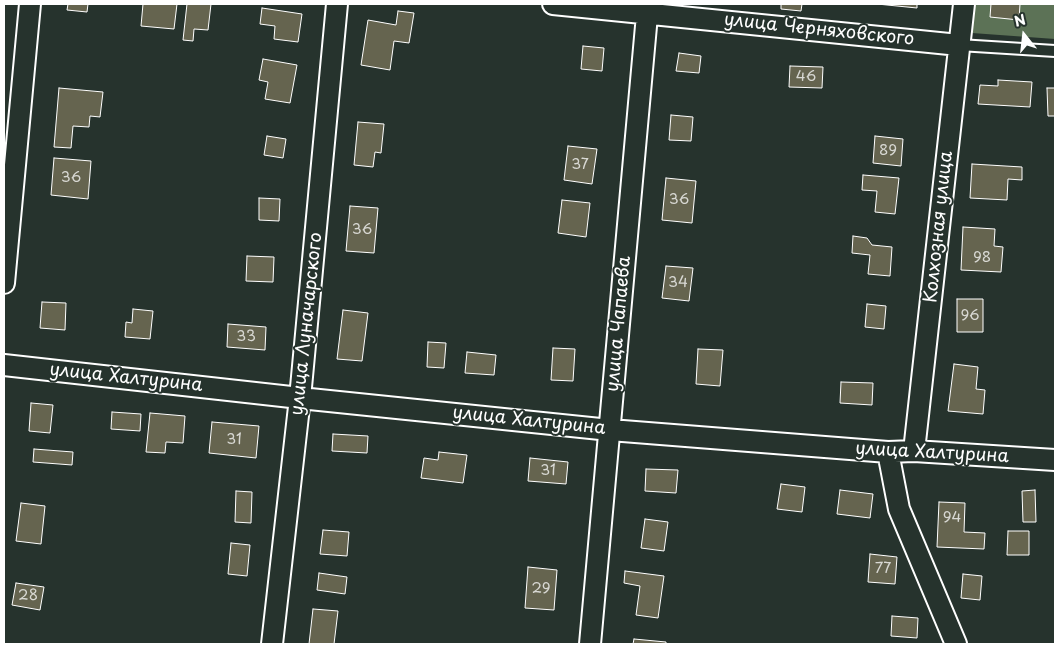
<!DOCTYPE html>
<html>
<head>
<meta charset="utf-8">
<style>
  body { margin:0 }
  #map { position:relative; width:1059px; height:648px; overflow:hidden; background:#26332d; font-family:"Playpen Sans",sans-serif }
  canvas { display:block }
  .frame { position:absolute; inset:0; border:5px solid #fff; pointer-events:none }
  .north { position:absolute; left:999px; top:10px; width:50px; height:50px; -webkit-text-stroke:4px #26332d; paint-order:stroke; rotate:344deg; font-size:14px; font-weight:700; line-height:20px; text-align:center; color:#fff }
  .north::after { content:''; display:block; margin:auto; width:18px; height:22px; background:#fff; clip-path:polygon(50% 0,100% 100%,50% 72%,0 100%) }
</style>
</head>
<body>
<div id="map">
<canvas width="1059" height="648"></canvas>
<div class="frame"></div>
<div class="north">N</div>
</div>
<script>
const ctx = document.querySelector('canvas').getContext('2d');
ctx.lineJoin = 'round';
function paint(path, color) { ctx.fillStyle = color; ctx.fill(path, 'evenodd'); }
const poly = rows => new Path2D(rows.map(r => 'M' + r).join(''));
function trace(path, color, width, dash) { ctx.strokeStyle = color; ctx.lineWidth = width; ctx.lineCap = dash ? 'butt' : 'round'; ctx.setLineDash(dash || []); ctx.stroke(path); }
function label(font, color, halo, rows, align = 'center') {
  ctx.font = font + ' "Playpen Sans",sans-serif'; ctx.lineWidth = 4; ctx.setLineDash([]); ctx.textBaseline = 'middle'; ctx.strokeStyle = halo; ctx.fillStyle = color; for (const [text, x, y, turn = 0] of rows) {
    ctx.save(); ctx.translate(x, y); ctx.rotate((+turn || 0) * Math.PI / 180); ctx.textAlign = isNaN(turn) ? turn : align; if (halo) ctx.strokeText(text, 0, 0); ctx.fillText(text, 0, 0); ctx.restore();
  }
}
paint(poly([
  [975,4,1055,4,1055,39,972,33]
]), '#5c7256');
const building = poly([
  [68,4,88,4,87,12,67,10,68,4],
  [143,4,177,4,174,29,141,26,143,4],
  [187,4,211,4,208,30,194,29,193,41,183,40,187,4],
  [781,4,802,4,801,11,781,9,781,4],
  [877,4,917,4,917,8,877,4],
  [991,4,1020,4,1019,20,990,17,991,4],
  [262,8,302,14,298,42,274,39,275,26,260,24,262,8],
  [398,11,414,13,409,43,394,41,390,70,361,65,368,20,396,25,398,11],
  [583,46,604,48,602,71,581,69,583,46],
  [679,53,701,56,699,73,676,71,679,53],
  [263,59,297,65,290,103,265,99,268,82,259,80,263,59],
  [790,66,823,67,822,88,789,87,790,66],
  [998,80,1032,82,1030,107,978,104,980,85,998,86,998,80],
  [59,88,103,92,100,117,90,116,89,127,73,126,71,148,54,147,59,88],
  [1047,88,1055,88,1055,116,1048,116,1047,88],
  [671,115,693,117,691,141,669,140,671,115],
  [358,122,384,124,381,153,375,152,373,167,354,165,358,122],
  [267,136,286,139,283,158,264,155,267,136],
  [875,136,903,139,901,166,873,163,875,136],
  [568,146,597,149,592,184,564,180,568,146],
  [54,158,91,161,88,199,51,195,54,158],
  [972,164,1022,167,1022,180,1008,179,1007,200,970,198,972,164],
  [863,175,899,178,895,214,875,212,877,191,862,190,863,175],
  [666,178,696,181,692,223,662,220,666,178],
  [259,198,280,199,279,221,259,220,259,198],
  [562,200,590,203,586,237,558,233,562,200],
  [350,206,378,208,374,253,346,251,350,206],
  [963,227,995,229,994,246,1003,247,1001,272,961,270,963,227],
  [853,236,867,238,872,245,892,247,890,276,868,274,870,255,852,253,853,236],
  [247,256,274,257,273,282,246,281,247,256],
  [666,266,693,268,689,301,662,298,666,266],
  [957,299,983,299,983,332,957,332,957,299],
  [42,302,66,303,65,330,40,328,42,302],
  [867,304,886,306,884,329,865,327,867,304],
  [133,309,153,311,150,339,125,337,126,322,132,323,133,309],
  [343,310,368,313,362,361,337,359,343,310],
  [228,324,266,327,265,350,227,347,228,324],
  [428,342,446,343,444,368,427,367,428,342],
  [553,348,575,349,573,381,551,380,553,348],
  [698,349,723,350,720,386,696,384,698,349],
  [467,352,496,355,494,375,465,373,467,352],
  [954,364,978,367,976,389,985,390,983,414,948,411,954,364],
  [841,382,873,383,872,405,840,403,841,382],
  [31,403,53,405,50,433,29,431,31,403],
  [112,412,141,414,140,431,111,429,112,412],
  [150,413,185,416,183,443,166,442,165,453,146,452,150,413],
  [212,422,259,426,256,458,209,453,212,422],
  [333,434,368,436,367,453,332,451,333,434],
  [34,449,73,452,72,465,33,462,34,449],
  [439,452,467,455,463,483,421,478,424,458,438,460,439,452],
  [530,458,568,462,566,484,528,481,530,458],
  [646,469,678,470,676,493,645,491,646,469],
  [781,484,805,487,802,512,777,509,781,484],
  [840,490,873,494,870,518,837,514,840,490],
  [1035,490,1036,522,1023,522,1022,491,1035,490],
  [236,491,252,492,251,523,235,522,236,491],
  [939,502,965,503,964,532,985,533,984,549,937,547,939,502],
  [21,503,45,506,41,544,16,541,21,503],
  [645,519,668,522,664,551,641,548,645,519],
  [323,530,349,532,347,556,320,554,323,530],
  [1008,531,1029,531,1029,555,1007,555,1008,531],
  [231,543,250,545,247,576,228,574,231,543],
  [870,554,897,557,895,584,868,582,870,554],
  [528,567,557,570,554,610,525,608,528,567],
  [625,571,664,576,658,618,636,615,640,586,624,583,625,571],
  [319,573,347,577,345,594,317,590,319,573],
  [963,574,982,576,980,600,961,598,963,574],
  [16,583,44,587,40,610,12,605,16,583],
  [313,609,338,611,334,644,309,644,313,609],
  [892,616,918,618,917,638,891,636,892,616],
  [634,639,666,642,666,644,633,644,634,639]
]);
paint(building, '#65644f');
trace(building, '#fff', 1);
const lane = poly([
  [959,45,1055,51]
]);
const street = poly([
  [553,4,959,45],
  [4,283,30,4],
  [4,365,300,398,610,430,888,452,914,451,1055,460],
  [914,451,964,4],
  [888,452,899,509,956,644],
  [272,644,300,398,337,4],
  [590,644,648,4]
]);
trace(lane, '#fff', 14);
trace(street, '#fff', 24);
trace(lane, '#26332d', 10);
trace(street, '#26332d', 20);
label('15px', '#d8d8d3', null, [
  ["46",806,77],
  ["89",888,151],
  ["37",580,165],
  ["36",71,178],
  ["36",679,200],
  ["36",362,230],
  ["98",982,258],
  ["34",678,283],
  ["96",970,316],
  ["33",246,337],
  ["31",234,440],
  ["31",548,471],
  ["94",952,518],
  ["77",883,569],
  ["29",541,589],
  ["28",28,596]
]);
label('18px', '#fff', '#26332d', [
  ["улица Черняховского",819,30,6],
  ["Колхозная улица",939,227,-84],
  ["улица Луначарского",307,324,-84],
  ["улица Чапаева",619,324,-85],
  ["улица Халтурина",126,378,6],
  ["улица Халтурина",529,421,6],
  ["улица Халтурина",932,453,3]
]);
</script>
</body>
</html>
